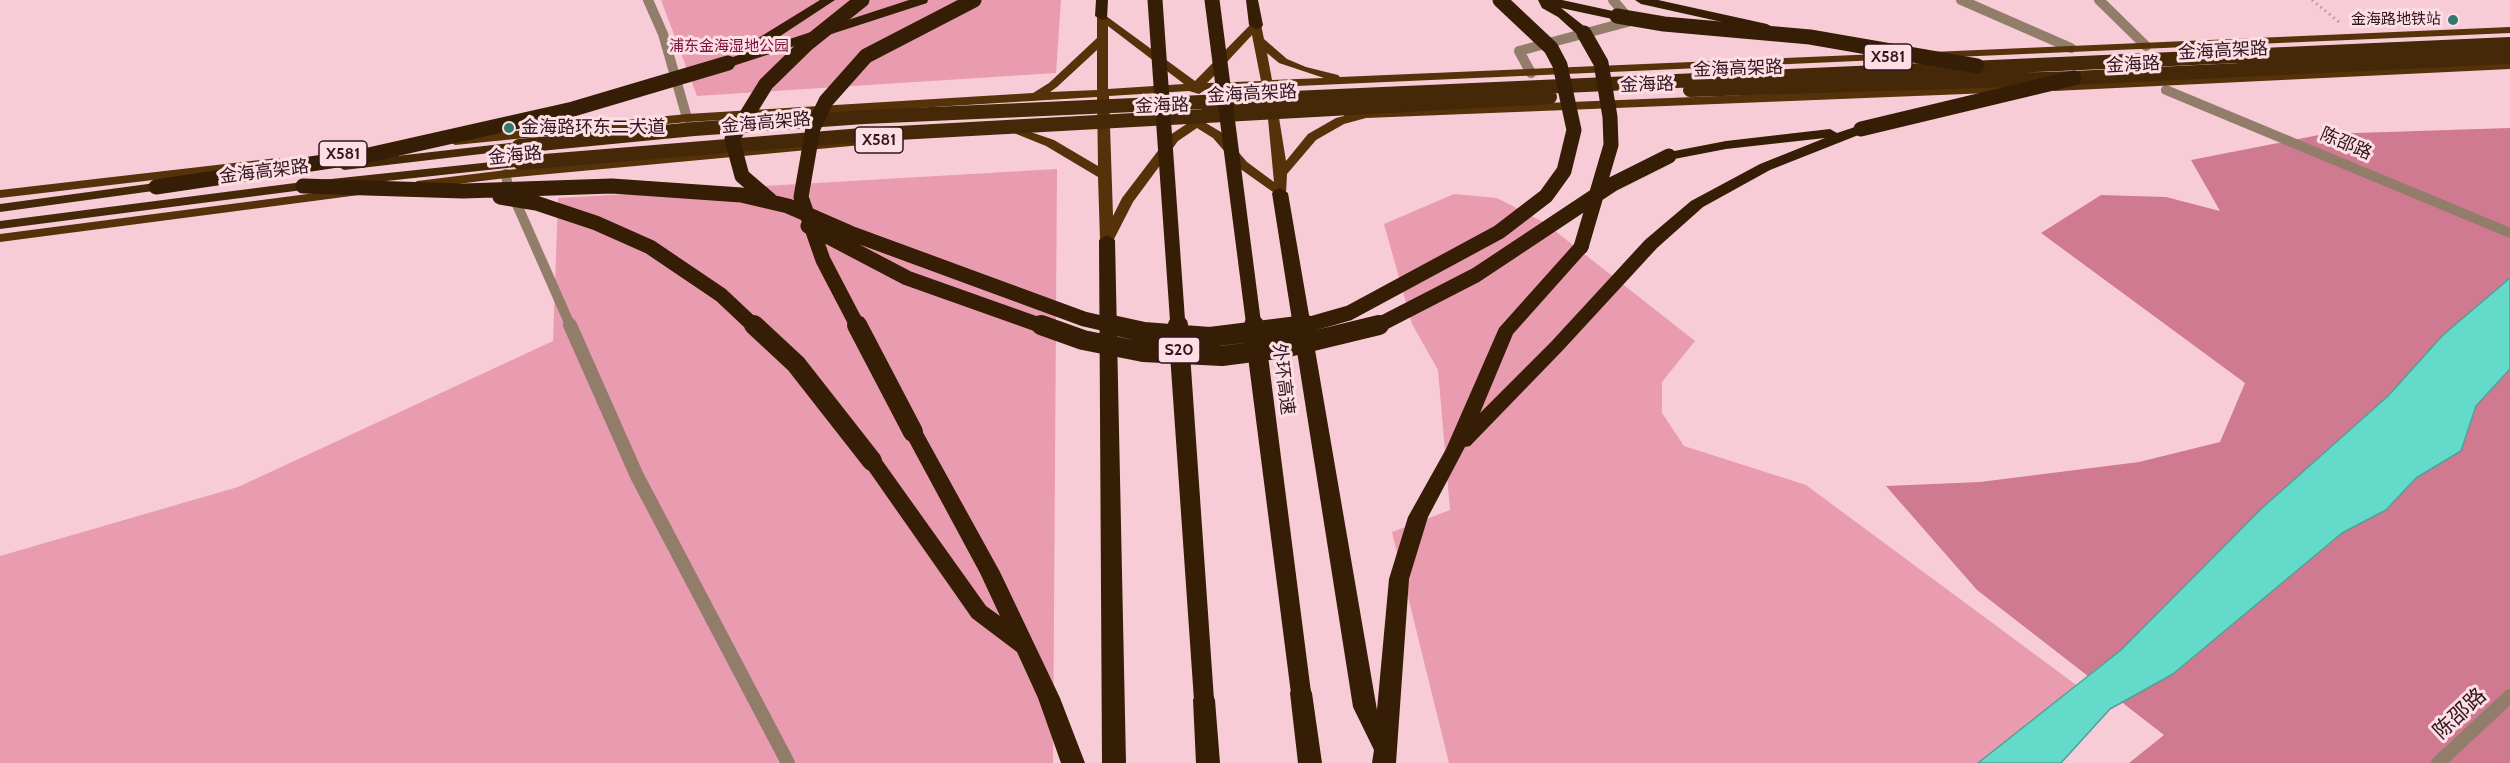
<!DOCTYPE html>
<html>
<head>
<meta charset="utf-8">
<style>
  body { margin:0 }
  canvas { display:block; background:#f8ccd6 }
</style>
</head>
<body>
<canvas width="2510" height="763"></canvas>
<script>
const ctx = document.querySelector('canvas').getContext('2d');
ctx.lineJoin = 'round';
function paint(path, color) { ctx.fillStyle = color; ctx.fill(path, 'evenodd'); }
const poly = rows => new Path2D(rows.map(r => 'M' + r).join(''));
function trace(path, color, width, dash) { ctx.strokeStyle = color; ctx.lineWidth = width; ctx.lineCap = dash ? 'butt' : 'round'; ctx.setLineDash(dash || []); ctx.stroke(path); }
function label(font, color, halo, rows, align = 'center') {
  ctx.font = font + ' Cabin,"Noto Sans SC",sans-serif'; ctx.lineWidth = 6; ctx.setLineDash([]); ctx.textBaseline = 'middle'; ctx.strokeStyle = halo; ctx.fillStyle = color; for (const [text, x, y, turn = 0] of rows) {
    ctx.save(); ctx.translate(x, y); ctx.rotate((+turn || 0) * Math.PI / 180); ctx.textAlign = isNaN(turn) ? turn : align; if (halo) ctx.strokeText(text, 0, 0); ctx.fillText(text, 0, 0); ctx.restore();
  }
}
paint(poly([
  [661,0,1061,0,1056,73,697,96],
  [1057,169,1053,763,0,763,0,556,238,487,553,341,558,198],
  [1454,194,1497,198,1545,223,1695,341,1662,382,1662,413,1684,446,1806,485,2083,690,1990,763,1449,763,1392,532,1450,510,1438,370,1412,324,1384,224]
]), '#e99caf');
paint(poly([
  [2510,128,2510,763,2129,763,2164,735,1977,590,1886,486,1980,482,2139,462,2220,442,2245,383,2041,233,2101,195,2166,197,2220,211,2191,160,2324,134]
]), '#d07a91');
const water = poly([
  [2510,278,2510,369,2476,406,2461,451,2416,478,2386,510,2342,533,2173,674,2110,709,2061,763,1978,763,2121,650,2261,509,2388,396,2443,335,2510,278]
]);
paint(water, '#64daca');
trace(water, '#549f96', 1.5);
trace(poly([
  [2312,0,2339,22]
]), '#b69099', 3, [1.5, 4]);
trace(poly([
  [2166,90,2510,233],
  [506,174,507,182,571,327]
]), '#927d6a', 10);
trace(poly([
  [570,325,637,476,788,763],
  [2438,763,2510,696]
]), '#927d6a', 14);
trace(poly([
  [648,0,663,34,687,118],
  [1961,0,2071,48],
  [1531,73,1519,51,1631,21,1613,0]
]), '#927d6a', 10);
trace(poly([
  [2099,0,2146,46]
]), '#927d6a', 10);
paint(poly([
  [1102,13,1195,81,1252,23,1256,22,1261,25,1264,39,1287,59,1306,67,1338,75,1340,77,1902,53,1908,56,1902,59,1274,87,1286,161,1308,134,1336,118,1344,116,1345,112,1349,111,2015,84,2021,88,2015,92,1366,118,1344,124,1316,140,1287,174,1286,193,1280,197,1239,168,1213,138,1197,128,1178,141,1133,202,1112,243,1107,244,1100,240,1098,177,1046,146,1004,129,1010,125,1054,140,1098,166,1097,97,687,122,455,145,449,141,455,137,687,114,1033,93,1049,83,1097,38,1097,16,1102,13],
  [1108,26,1184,84,1108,89,1108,26],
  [1252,35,1261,81,1207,83,1213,77,1252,35],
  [1097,50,1097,90,1050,92,1057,87,1097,50],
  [1267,53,1279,63,1324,78,1272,80,1267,53],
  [1262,88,1268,119,1274,182,1247,162,1221,132,1204,122,1218,107,1230,101,1230,95,1222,95,1210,101,1195,117,1159,97,1155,98,1155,104,1188,123,1170,135,1122,198,1113,216,1109,96,1189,91,1199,94,1205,90,1262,88],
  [2510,27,2510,33,1932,58,1926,55,1932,52,2510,27],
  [2510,63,2510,69,2054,91,2048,87,2054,83,2510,63],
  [879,136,883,137,883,143,506,178,417,189,411,185,417,181,506,170,879,136],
  [277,158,281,159,283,162,281,165,0,198,0,190,277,158],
  [354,188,359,189,360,192,359,195,0,242,0,234,354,188]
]), '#55320a');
paint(poly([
  [519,142,524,143,526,146,524,149,344,170,337,166,344,162,519,142],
  [520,159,525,160,527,163,525,166,303,190,0,229,0,221,303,182,520,159],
  [170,181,175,182,177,185,175,188,0,212,0,204,170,181]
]), '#452808');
paint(poly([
  [820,0,835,0,762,48,909,0,928,0,927,3,733,66,728,67,721,63,723,60,742,54,740,51,742,48,820,0],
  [1096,0,1108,0,1107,19,1102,20,1095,16,1096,0],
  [1246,0,1258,0,1263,25,1261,28,1256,29,1249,25,1246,0],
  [1538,0,1562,0,1622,13,1624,16,1617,20,1561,8,1589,30,1591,33,1589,36,1584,37,1579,36,1558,17,1542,8,1538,0],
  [1635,0,1658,0,1767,24,1774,28,1767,32,1641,4,1635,0],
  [1861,125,1866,126,1868,129,1866,132,1770,170,1703,207,1657,248,1563,350,1470,446,1465,447,1428,517,1409,579,1396,763,1372,763,1374,750,1353,707,1272,193,1275,190,1280,188,1288,193,1377,710,1389,579,1408,517,1446,449,1499,328,1575,243,1587,243,1589,247,1587,251,1513,334,1480,413,1551,342,1645,240,1691,201,1760,164,1825,138,1726,149,1669,160,1662,156,1664,153,1726,141,1830,129,1837,133,1861,125],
  [1107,235,1115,240,1126,763,1102,763,1099,240,1107,235],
  [913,425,920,427,1000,572,1060,698,1085,763,1061,763,1038,698,1017,652,972,618,862,461,865,456,872,454,879,456,986,606,1000,616,980,573,904,432,906,427,913,425],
  [1301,683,1309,686,1312,693,1322,763,1298,763,1290,693,1293,686,1301,683],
  [1204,690,1212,693,1215,700,1220,763,1196,763,1193,700,1196,693,1204,690]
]), '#351e05');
trace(poly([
  [1690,90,2074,78,2510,57],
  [519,146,694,129,864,117,2510,44],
  [520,163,862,135,1550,97]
]), '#452808', 14);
trace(poly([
  [1155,0,1178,327],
  [1212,0,1254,327],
  [1617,16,1664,24,1810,37,1977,66],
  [1861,129,2074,78],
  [303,186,463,191,612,186,741,195,788,206,850,233,1084,319,1119,327],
  [156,187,364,156,573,109,728,63],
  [500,197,536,203,596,223,650,247,721,295,755,327],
  [770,200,742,176,732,139,766,84,807,44,862,0],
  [808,226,907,278,1045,327],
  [1581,247,1611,145,1610,117,1601,63,1584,33],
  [858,327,823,260,801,197,813,128,826,101,866,56,974,0],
  [1300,327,1349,313,1499,232,1546,196,1564,171,1574,130,1560,65,1551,48,1500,0],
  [1375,327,1476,275,1613,184,1669,156]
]), '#351e05', 15);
trace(poly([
  [754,325,796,364,872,461],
  [857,325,913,432],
  [1041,325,1083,340,1143,352,1222,356,1284,348,1379,325],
  [1112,325,1144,332,1210,337,1306,325],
  [1178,325,1204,700],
  [1254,325,1301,693]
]), '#351e05', 20);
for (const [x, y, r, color] of [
  [2453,20,6,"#32786f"],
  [509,128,6,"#32786f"]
]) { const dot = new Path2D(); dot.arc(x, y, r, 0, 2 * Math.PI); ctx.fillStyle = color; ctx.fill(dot); trace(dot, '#fcdee4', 2); }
label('15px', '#30161d', '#fcdee4', [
  ["金海路地铁站",2441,20]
], 'right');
label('15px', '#770f39', '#fcdee4', [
  ["浦东金海湿地公园",729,47]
]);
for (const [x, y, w] of [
  [1888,57,48],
  [879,140,48],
  [343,154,48],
  [1179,350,42]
]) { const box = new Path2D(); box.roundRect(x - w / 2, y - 13, w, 26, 4.5); ctx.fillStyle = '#fcdee4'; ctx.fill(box); trace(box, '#30161d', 1.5); }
label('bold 16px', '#30161d', null, [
  ["X581",1888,57],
  ["X581",879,140],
  ["X581",343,154],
  ["S20",1179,350]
]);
label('18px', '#30161d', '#fcdee4', [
  ["金海高架路",2223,51,-3],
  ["金海路",2133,65,-3],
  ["金海高架路",1738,69,-2],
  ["金海路",1647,85,-2],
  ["金海高架路",1252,94,-3],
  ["金海路",1162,106,-2],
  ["金海高架路",766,123,-5],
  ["陈邵路",2346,144,23],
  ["金海路",515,156,-6],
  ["金海高架路",264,172,-7],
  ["外环高速",1283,379,83]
]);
label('18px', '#30161d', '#fcdee4', [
  ["金海路环东二大道",521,128]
], 'left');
label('21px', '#30161d', '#fcdee4', [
  ["陈邵路",2460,714,-43]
]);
</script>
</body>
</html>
